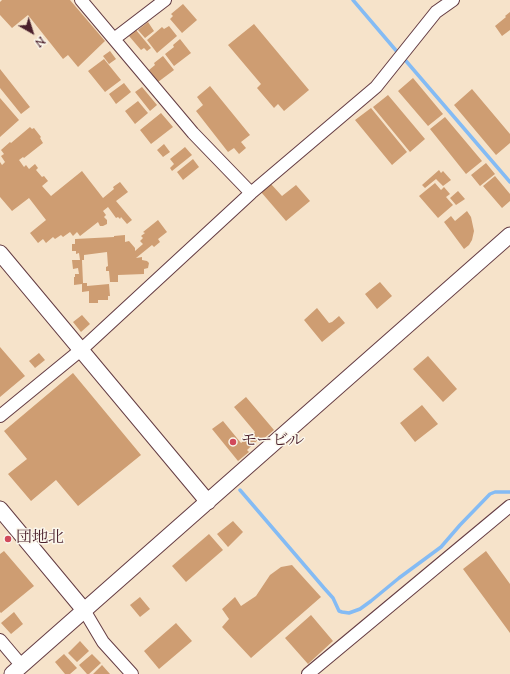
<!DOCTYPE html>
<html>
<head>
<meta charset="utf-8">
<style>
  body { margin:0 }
  #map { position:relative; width:510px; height:674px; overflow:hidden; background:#f6e3ca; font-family:"Sorts Mill Goudy",serif }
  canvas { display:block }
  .north { position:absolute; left:12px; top:12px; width:40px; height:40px; -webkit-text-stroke:3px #fbf7ec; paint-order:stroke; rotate:141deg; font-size:11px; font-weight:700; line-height:16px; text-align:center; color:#4a1f2b }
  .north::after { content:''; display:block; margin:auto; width:14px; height:18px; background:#4a1f2b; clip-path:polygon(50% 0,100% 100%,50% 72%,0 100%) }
</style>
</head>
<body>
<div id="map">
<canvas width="510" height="674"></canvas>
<div class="north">N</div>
</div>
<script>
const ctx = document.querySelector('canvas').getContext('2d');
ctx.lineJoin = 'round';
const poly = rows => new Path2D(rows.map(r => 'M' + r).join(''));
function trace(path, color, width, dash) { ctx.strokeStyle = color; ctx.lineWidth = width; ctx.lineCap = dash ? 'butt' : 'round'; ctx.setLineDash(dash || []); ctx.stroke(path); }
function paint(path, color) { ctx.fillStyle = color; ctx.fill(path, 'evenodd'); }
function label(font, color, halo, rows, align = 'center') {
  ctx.font = font + ' "Sorts Mill Goudy","Noto Serif JP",serif'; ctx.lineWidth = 3; ctx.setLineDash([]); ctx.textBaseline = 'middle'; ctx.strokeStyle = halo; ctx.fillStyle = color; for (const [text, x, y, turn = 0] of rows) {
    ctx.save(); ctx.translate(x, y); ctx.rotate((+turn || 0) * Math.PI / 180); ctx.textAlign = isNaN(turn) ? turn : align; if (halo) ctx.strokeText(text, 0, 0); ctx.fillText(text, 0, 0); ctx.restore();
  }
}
trace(poly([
  [353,0,399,54],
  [406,61,510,182],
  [240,490,324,588,333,598,339,611,342,612,349,613,360,609,371,601,399,578,441,547,460,525,490,494,495,492,510,492]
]), '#84bbf4', 3.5);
paint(poly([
  [2,0,70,0,105,41,78,67,68,55,63,59,28,15,12,28,0,15,0,2],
  [183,4,197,20,182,33,170,19,173,16,171,14],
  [510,12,510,30,502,36,495,26,506,17,505,16],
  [148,22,154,31,145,38,138,30],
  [254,24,309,90,284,111,278,104,274,108,257,88,261,84,228,45],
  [169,26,177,36,157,53,147,40,162,27,164,29],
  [136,30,151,48,147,51,144,48,141,50,129,36],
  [180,39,191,53,174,66,165,54,174,47,173,45],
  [110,51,116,59,109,64,103,56],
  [163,56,174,70,158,82,149,70,155,65,154,63],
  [104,59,121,80,105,92,88,71],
  [0,69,30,107,21,114,0,88],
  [413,78,443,114,428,126,398,91],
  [124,83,131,92,116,104,109,94],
  [210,86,250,135,241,142,246,148,239,154,234,148,228,152,196,111,203,105,197,97],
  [142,87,157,105,150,111,135,92],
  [472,89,510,134,510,143,496,155,454,105],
  [388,95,425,139,410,152,373,107],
  [0,98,19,120,0,137],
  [138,101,148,113,135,124,125,111],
  [371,108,407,152,392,165,355,120],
  [161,113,173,127,151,144,140,130],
  [445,117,482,161,466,174,430,129],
  [30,127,32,129,34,128,41,137,40,138,43,143,24,158,23,157,19,160,24,167,26,165,29,169,35,164,38,168,36,170,42,177,44,176,48,181,42,186,51,196,82,171,103,198,114,189,113,187,120,182,128,192,116,201,132,220,127,224,121,217,120,219,118,217,116,218,108,207,103,211,106,215,104,217,107,220,107,224,103,226,100,226,98,222,80,236,77,232,73,236,70,232,63,237,61,235,55,239,53,237,46,243,43,239,38,243,30,233,46,220,29,198,12,211,0,197,0,162,2,165,5,162,1,156,4,154,1,150,10,142,11,143],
  [164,144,170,152,163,157,157,150],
  [185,147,192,155,172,171,170,168,174,164,170,159],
  [193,159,199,167,183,180,177,172],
  [486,163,495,174,480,186,471,175],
  [439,170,441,173,443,171,451,180,443,186,436,179,425,188,422,185],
  [495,176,510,194,510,201,502,208,483,186],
  [435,183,441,190,444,187,450,194,446,197,453,205,438,218,419,196],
  [271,184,282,196,296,185,310,201,286,221,261,192],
  [458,191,465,199,456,205,450,198],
  [467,211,471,217,474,231,472,240,469,245,464,249,444,222,451,216,455,221],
  [158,220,167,232,158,239,160,242,154,247,152,245,136,258,142,257,142,260,147,261,149,263,148,268,144,269,144,274,118,275,118,282,110,282,109,271,106,271,106,267,108,266,107,252,84,255,84,260,82,260,83,283,87,283,87,286,109,284,110,296,108,296,108,300,98,300,98,303,89,303,89,291,82,292,82,284,74,285,74,277,75,277,75,274,79,274,78,268,73,269,72,260,80,260,79,253,76,254,76,251,72,251,72,244,75,244,75,239,114,237,114,236,125,235,125,242,129,241,135,248,135,251,143,244,140,241,143,238,141,236,145,233,143,232],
  [380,282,392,296,377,309,365,294],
  [317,308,329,323,332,322,339,316,345,323,322,342,304,320],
  [82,315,90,324,81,332,73,322],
  [0,347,25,376,0,397],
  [39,353,45,360,35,368,29,361],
  [428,356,457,389,443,402,413,369],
  [73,373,141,455,78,506,56,480,31,501,8,474,27,459,4,431],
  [246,397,274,430,262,440,260,438,247,450,249,452,238,461,212,429,223,421,241,443,255,432,234,407],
  [422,405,438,424,415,442,400,423],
  [233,521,243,532,228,547,217,534],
  [209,534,223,550,186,582,172,566],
  [4,551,34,586,1,613,0,612,0,554],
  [486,551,510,584,510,633,463,569],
  [292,565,321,597,251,658,222,627,229,619,222,609,235,597,241,606,256,596,270,575,281,567],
  [140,597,150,609,140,617,130,605],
  [14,612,23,624,11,634,1,623],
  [311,615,333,641,308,664,285,638],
  [176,623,192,641,159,669,144,651],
  [80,641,89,651,77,662,68,653],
  [64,654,77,668,70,674,65,674,55,662],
  [92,654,101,663,89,674,87,674,79,665],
  [102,665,110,674,93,674]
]), '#ce9d72');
const minor = poly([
  [81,0,193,133,251,193],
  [114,39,165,0],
  [0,416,82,349,251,193,376,87,436,12,453,0],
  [84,610,103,642,132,674],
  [0,640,22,666],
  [308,674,510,506]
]);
const tertiary = poly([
  [0,253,208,502],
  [0,509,84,610],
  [12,674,510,235]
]);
trace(minor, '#643c43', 14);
trace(tertiary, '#643c43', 17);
trace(minor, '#fff', 12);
trace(tertiary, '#fff', 15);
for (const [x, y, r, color] of [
  [233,442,4,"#d1495b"],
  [8,539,4,"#d1495b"]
]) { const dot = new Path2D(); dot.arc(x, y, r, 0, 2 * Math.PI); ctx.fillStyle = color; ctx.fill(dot); trace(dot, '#fbf7ec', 1.5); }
label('16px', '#4a1f2b', '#fbf7ec', [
  ["モービル",241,442],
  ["団地北",16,539]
], 'left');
</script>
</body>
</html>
